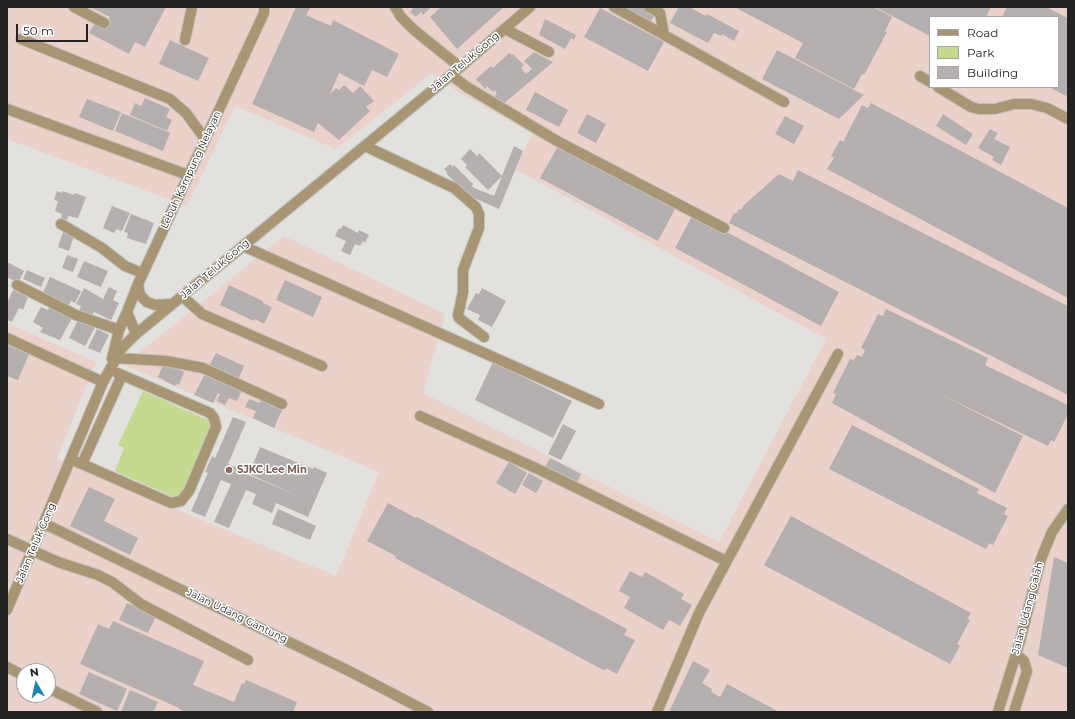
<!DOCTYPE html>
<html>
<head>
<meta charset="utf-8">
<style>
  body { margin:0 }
  #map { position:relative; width:1075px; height:719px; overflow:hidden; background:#e2e1dd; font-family:Montserrat,sans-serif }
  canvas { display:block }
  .frame { position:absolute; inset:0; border:8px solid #232322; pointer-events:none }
  .legend { position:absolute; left:929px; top:16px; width:130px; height:72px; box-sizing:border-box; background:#fff; border:1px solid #a7a7a7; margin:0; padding:5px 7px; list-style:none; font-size:12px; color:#232322 }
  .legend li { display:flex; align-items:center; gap:8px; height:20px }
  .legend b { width:20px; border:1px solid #a7a7a7 }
  .north { position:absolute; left:16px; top:663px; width:40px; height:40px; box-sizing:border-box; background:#fff; border:1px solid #a7a7a7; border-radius:50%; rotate:351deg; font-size:11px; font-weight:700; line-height:16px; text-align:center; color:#232322 }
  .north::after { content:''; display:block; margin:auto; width:14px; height:18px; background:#1b87ae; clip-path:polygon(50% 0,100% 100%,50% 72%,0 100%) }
  .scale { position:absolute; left:16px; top:24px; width:72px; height:18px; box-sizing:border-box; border:2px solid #232322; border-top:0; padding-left:5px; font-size:12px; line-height:14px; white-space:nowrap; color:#232322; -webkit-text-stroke:3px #fff; paint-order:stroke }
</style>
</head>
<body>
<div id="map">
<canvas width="1075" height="719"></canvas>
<div class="frame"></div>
<ul class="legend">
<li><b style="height:5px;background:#a79574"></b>Road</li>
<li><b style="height:11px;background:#c6d990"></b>Park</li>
<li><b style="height:11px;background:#b5b0af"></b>Building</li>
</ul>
<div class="north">N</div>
<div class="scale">50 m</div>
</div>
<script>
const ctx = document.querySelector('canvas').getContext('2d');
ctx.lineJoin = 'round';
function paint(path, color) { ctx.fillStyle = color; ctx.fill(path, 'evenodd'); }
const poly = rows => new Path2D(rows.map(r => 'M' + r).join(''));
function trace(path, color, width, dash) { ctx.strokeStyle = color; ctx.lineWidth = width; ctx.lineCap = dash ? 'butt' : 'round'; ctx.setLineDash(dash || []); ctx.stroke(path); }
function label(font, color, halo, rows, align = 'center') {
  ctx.font = font + ' Montserrat,sans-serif'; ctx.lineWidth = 3; ctx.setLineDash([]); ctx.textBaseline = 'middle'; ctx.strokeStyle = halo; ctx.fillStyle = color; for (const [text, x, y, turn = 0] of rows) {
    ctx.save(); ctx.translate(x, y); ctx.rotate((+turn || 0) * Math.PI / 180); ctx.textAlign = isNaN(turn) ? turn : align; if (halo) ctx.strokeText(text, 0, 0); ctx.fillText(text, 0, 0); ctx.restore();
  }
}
paint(poly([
  [7,7,1068,7,1068,712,7,712,7,323,96,362,57,459,336,576,379,472,124,365,284,236,445,314,423,393,719,542,826,339,515,169,532,134,457,91,432,73,336,149,235,106,187,206,7,139],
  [930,17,1058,17,1058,87,930,87],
  [24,671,48,671,48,695,24,695]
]), '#ead1c9');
paint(poly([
  [143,391,210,421,212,429,183,495,176,498,115,471,124,448,118,445]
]), '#c6d990');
paint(poly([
  [90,7,166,7,145,47,135,42,129,54,89,33,95,23,104,28,110,17],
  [296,7,308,7,310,8,306,15,331,26,333,20,399,54,387,77,372,70,364,86,339,73,330,94,336,88,339,90,344,85,353,93,360,86,374,101,366,107,370,111,339,140,318,123,314,132,252,104],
  [411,7,431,7,423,15,421,12,416,17,410,12,413,9],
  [441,7,504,7,457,49,430,17],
  [621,7,642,7,655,14,650,23],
  [679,7,689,7,706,16,707,14,739,31,734,41,722,34,721,36,714,33,708,43,670,23],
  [734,7,873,7,892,17,885,31,887,32,864,75,862,74,854,89,795,58,803,43],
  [875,7,991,7,986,17,930,17,930,36],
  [1007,7,1046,7,1068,18,1068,97,1049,87,1058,87,1058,17,1002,17],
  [600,8,664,42,648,71,584,37],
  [545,19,576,35,574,40,571,38,565,49,539,35],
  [170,40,209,58,198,81,159,64],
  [777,50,864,95,839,119,762,79],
  [534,52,553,62,502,105,491,99,497,94,495,90,493,92,487,86,485,89,476,79,491,66,493,68,509,53,512,55,513,54,524,65,521,68,526,74,532,69,524,61],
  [535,92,568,110,559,127,526,110],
  [145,98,170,109,166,117,172,120,167,131,130,115,135,103,141,106],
  [87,99,121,112,113,131,79,117],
  [871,103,1068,208,1068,298,827,169,834,158,831,156,840,140,843,142,862,105,868,108],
  [122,113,170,133,163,151,115,131],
  [587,114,606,124,596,143,577,133],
  [943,114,973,134,966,145,936,126],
  [785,116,804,126,794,144,775,134],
  [990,129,998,133,994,139,1010,147,1001,165,992,160,994,157,978,148],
  [514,146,523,151,499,209,451,188,454,181,446,173,447,172,444,169,450,164,453,167,454,165,473,184,472,187,494,196],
  [558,146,675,209,658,241,540,178],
  [470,149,477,156,479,153,502,176,488,190,465,167,467,165,461,159],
  [798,170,1068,306,1068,395,729,223,734,213,736,214,739,209,741,210,744,205,779,174,793,181],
  [57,191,61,193,62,191,74,195,75,193,86,197,78,218,68,216,67,220,61,218,62,214,55,211,58,201,54,200],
  [112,206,130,213,122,231,116,229,114,233,103,228],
  [131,214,154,223,146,244,127,238,128,233,124,232],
  [693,214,839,292,821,326,675,248],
  [343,225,358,233,359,230,369,235,365,243,363,241,360,246,355,244,350,255,341,251,346,241,335,236,339,228,341,229],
  [63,232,74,236,69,251,58,247],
  [67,255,78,259,73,272,62,268],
  [84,261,108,271,101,287,77,277],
  [7,262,24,271,18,283,7,277],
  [27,270,45,278,41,287,23,279],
  [50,277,81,291,75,303,71,301,68,307,42,295],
  [285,280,322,297,313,317,276,300],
  [229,285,263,301,263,303,272,307,264,324,255,319,254,321,220,305],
  [109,287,117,291,113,300,119,303,111,320,94,312,92,315,87,313,87,314,79,311,81,306,76,304,84,288,103,299,97,311],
  [482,288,506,301,492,327,478,320,480,315,467,309,476,293,479,294],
  [13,290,28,297,23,310,19,308,12,322,7,320,7,303],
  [50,306,72,318,60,340,40,332,43,328,33,322,41,307,48,310],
  [886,309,988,358,985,365,1068,405,1068,414,1054,442,1051,440,1048,446,938,393,1023,436,995,493,832,403,836,394,833,393,850,359,854,360,857,355,862,357,865,350,861,348,878,314,883,316],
  [78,320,95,327,85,346,69,338],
  [97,329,109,335,100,353,88,348],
  [7,345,29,354,18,380,7,376],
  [216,353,244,366,238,380,209,366],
  [493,362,572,401,553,438,475,400],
  [164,363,184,372,179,385,176,384,175,386,158,377],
  [206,372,243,388,237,401,229,398,225,405,217,401,220,394,218,393,213,403,194,395],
  [262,398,283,408,274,428,253,418,256,411,245,407,249,399,260,403],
  [233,417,246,422,228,464,245,471,244,473,301,497,249,474,260,447,313,469,314,467,327,473,308,517,276,503,272,513,252,504,256,494,246,490,229,528,214,522,231,484,221,480,205,517,191,511,208,473,205,472,212,456,215,458],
  [563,424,576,431,561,460,548,454],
  [852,425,979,489,977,493,1007,508,1004,514,1008,516,993,545,989,543,986,549,829,469],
  [550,458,581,474,576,485,544,469],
  [509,462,527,473,515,494,496,483],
  [529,473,543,481,536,493,522,485],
  [89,487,115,499,104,521,138,538,130,555,70,526],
  [388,503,416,518,417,517,627,629,624,635,635,640,617,674,606,668,605,671,395,558,396,556,367,541],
  [278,509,316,526,310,540,272,524],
  [791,516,971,613,967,619,970,620,957,644,960,646,950,664,764,565],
  [1054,557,1068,563,1068,668,1038,655],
  [630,571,642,577,645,572,684,594,681,599,692,605,680,626,669,620,663,630,624,608,630,597,619,591],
  [127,603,156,616,148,633,119,620],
  [113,621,204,661,193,685,234,702,242,683,244,684,246,680,297,702,293,712,185,712,179,709,179,708,80,664,98,624,109,629],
  [693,661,710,670,702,683,712,689,711,692,720,697,727,684,779,712,673,712,670,710],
  [89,672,127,689,117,711,79,694],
  [130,690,158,702,153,712,121,712]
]), '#b5b0af');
const minor = poly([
  [74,7,104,23],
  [395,7,401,17,414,30,460,67],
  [614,7,784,102],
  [649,7,660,13,664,35],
  [505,29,549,52],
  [21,39,170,99,186,113,205,139],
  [185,40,192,7],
  [451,75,467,87,557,141,724,228],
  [920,76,930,82],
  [938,87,971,107,979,109,995,109,1014,104,1031,104,1047,108,1068,119],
  [7,109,188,175],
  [365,146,454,188,476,207,479,214,479,228,463,270,463,292,458,315,459,318,484,337],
  [61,224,102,248,125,266,142,273],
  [243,246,599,404],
  [138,284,140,295,147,302,155,305,172,304],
  [17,285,76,315,119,330],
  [182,296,202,314,322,366],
  [136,334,127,312,138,284,264,13,264,7],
  [7,338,103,382],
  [115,358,166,361,203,368,282,404],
  [112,359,119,330,127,312],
  [420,416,540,470,726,561],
  [77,462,82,464,122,375,117,373],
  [82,464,171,503,181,501,189,491,216,427,214,418,210,413,122,375],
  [45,524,349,671,428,712],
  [7,539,58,562,98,575,112,582,141,604,248,660],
  [7,610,103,382,122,348,136,334,451,75,530,7],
  [7,667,24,676],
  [48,688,97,712],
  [657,712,699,613,838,354],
  [998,712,1020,641,1041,559,1052,532,1068,509],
  [1014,712,1027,671,1024,661,1016,654]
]);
trace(minor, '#c0bfbb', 12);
trace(minor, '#a79574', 10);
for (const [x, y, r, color] of [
  [229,470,4,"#8d6e63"]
]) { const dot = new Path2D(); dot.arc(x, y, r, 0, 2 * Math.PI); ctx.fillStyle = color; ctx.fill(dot); trace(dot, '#fff', 1.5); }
label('10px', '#232322', '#fff', [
  ["Jalan Teluk Gong",465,62,-40],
  ["Lebuh Kampung Nelayan",191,170,-65],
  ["Jalan Teluk Gong",215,269,-40],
  ["Jalan Teluk Gong",36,543,-67],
  ["Jalan Udang Galah",1028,608,-75],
  ["Jalan Udang Gantung",237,616,26]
]);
label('bold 10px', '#785e54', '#fff', [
  ["SJKC Lee Min",237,470]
], 'left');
</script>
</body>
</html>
